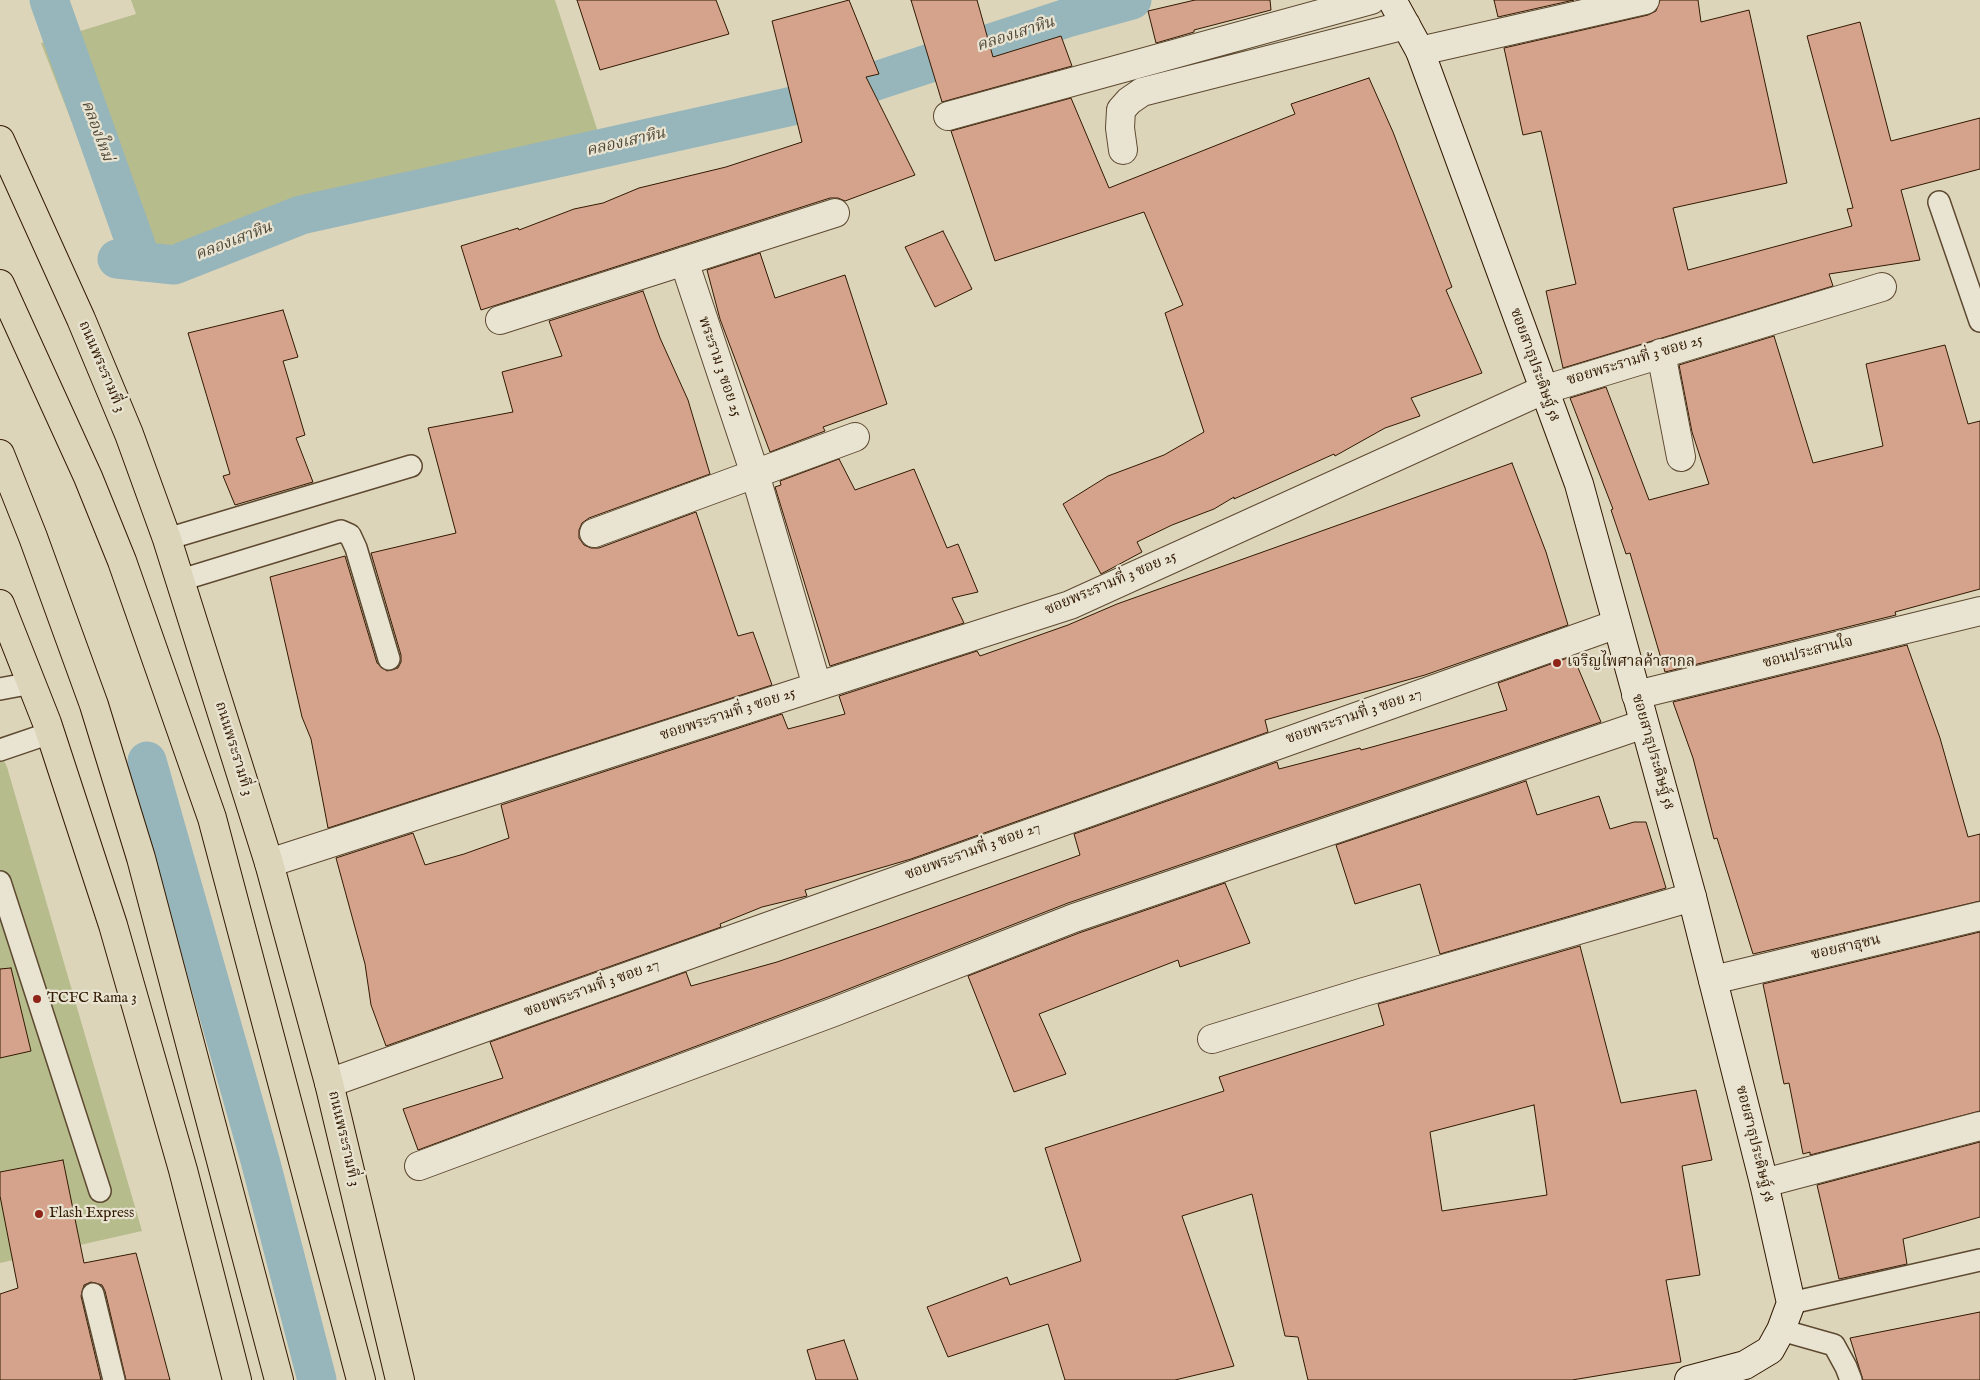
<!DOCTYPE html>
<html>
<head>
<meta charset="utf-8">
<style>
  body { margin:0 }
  canvas { display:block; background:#ddd5ba }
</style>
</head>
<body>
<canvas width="1980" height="1380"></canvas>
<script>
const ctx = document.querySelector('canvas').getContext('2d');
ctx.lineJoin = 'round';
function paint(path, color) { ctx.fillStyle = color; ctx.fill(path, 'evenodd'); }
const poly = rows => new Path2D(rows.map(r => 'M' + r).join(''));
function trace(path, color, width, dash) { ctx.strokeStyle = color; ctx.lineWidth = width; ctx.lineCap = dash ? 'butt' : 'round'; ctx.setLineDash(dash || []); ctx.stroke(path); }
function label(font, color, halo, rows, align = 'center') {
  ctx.font = font + ' "IM FELL English","Noto Serif Thai",serif'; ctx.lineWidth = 4.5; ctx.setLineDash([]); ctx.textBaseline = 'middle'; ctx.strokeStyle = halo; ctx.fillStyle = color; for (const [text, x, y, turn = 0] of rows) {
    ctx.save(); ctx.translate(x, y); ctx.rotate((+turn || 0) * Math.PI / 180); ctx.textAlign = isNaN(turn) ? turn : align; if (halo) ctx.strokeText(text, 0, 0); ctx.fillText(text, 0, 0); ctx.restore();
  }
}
paint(poly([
  [131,0,555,0,598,132,170,252,115,233,41,43,136,14],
  [0,752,7,767,142,1231,0,1263]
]), '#b6bc8c');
trace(poly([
  [49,0,142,262],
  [117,259,174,265,301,215,815,101,1067,18,1132,0],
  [147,761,260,1160,317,1380]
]), '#97b6bb', 39);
const building = poly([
  [577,0,716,0,729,34,600,70,577,0],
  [849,0,879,74,866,77,915,175,845,201,838,198,830,198,481,310,461,246,518,228,519,230,574,209,603,203,639,188,726,167,802,142,772,21,849,0],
  [911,0,977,0,993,57,1061,36,1072,66,942,102,911,0],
  [1195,0,1270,0,1271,10,1194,30,1194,32,1156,43,1148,11,1195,0],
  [1494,0,1574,0,1498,17,1494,0],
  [1660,0,1698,0,1701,22,1749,10,1787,183,1673,208,1688,270,1852,226,1847,209,1853,208,1807,36,1860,22,1891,141,1980,118,1980,169,1901,190,1920,260,1829,274,1833,286,1563,368,1546,291,1576,284,1541,131,1523,135,1504,48,1648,15,1656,11,1660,0],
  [1369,78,1393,132,1452,287,1446,290,1482,373,1411,398,1420,416,1385,428,1335,456,1334,454,1234,499,1234,497,1214,509,1172,525,1137,542,1142,552,1101,574,1063,504,1108,476,1164,455,1204,432,1165,313,1183,305,1144,212,995,261,951,131,1071,98,1109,188,1295,114,1291,104,1369,78],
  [943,231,972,289,935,307,905,247,943,231],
  [760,253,775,298,845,275,887,404,823,427,825,431,770,452,720,319,707,270,760,253],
  [643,291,660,338,688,400,710,474,589,518,582,523,579,530,579,538,584,545,591,548,599,548,696,512,738,636,753,632,772,685,328,828,311,739,302,717,270,577,345,556,377,663,387,671,398,668,401,662,401,655,371,553,456,533,428,428,513,412,502,372,562,356,549,321,643,291],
  [283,310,298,357,283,361,305,435,296,438,313,482,235,505,223,476,230,474,188,333,283,310],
  [1774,336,1813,463,1883,446,1866,364,1945,345,1968,424,1980,421,1980,589,1895,612,1896,615,1665,672,1630,553,1626,554,1611,510,1613,509,1570,398,1606,387,1649,500,1709,484,1692,432,1679,365,1774,336],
  [839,459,855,490,914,469,947,548,958,544,978,592,952,598,964,623,830,666,775,487,781,485,780,481,839,459],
  [1512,463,1546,552,1568,625,1425,675,1265,720,1268,732,911,859,805,890,807,896,762,907,720,924,721,927,386,1046,371,1005,365,964,336,858,413,833,425,865,464,854,509,838,501,805,782,714,788,729,845,714,839,696,977,651,980,656,1068,625,1117,604,1512,463],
  [1907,645,1940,738,1968,837,1980,834,1980,901,1753,954,1717,838,1714,839,1693,758,1673,702,1907,645],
  [1573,656,1601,722,1068,903,828,997,418,1150,403,1109,503,1078,490,1042,686,972,691,986,777,962,879,927,1080,855,1074,834,1277,762,1279,769,1360,748,1361,750,1507,710,1498,683,1573,656],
  [1526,781,1537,815,1599,796,1610,829,1634,822,1646,822,1666,888,1440,954,1420,884,1355,904,1336,845,1526,781],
  [1225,883,1250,943,1180,967,1178,960,1039,1014,1066,1074,1014,1092,968,976,1079,933,1225,883],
  [1980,932,1980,1111,1810,1155,1810,1152,1803,1154,1789,1083,1784,1084,1763,984,1980,932],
  [1580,946,1621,1103,1696,1090,1712,1160,1682,1166,1700,1275,1666,1280,1681,1362,1572,1380,1308,1380,1298,1337,1285,1336,1252,1194,1182,1216,1234,1366,1175,1380,1065,1380,1048,1324,948,1357,927,1307,1007,1277,1010,1285,1081,1261,1045,1148,1224,1091,1219,1077,1384,1025,1378,1004,1580,946],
  [1534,1105,1547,1195,1442,1211,1430,1132,1534,1105],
  [11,968,31,1051,0,1058,0,969,11,968],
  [1980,1142,1980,1217,1903,1239,1907,1264,1839,1279,1817,1185,1980,1142],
  [63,1160,84,1263,136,1253,170,1380,126,1380,105,1291,102,1285,91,1282,84,1285,81,1296,101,1380,0,1380,0,1294,18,1288,0,1196,0,1172,63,1160],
  [1980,1312,1980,1380,1863,1380,1850,1338,1980,1312],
  [844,1340,858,1380,816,1380,807,1350,844,1340]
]);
paint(building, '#d5a38c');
trace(building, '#321a02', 1);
const lane = poly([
  [1939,202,1980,321],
  [167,539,411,466],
  [181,580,341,531,350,535,356,548,389,659],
  [0,689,32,683],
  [0,750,50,733],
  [0,882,100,1191],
  [93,1294,114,1380],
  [1791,1303,1980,1260],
  [1781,1330,1834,1345,1846,1367,1851,1380]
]);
const street = poly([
  [1420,51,1645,0],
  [948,116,1371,0],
  [1123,150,1120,128,1121,110,1129,101,1142,92,1406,25],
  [684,261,755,474,817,686],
  [500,320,835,213],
  [1661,353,1681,457],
  [594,533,855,437],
  [1636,695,1980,611],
  [269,863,1070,605,1543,390,1882,287],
  [1713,980,1980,916],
  [1212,1039,1364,992,1692,897],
  [329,1083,1617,624],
  [419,1166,834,1012,1074,918,1644,724],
  [1764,1183,1980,1126]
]);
const secondary = poly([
  [1392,0,1420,51,1579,484,1692,897,1764,1183,1791,1303,1781,1330,1770,1350,1745,1365,1689,1380]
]);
const primary = poly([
  [0,140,81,319,129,434,167,539,269,863,329,1083,400,1380],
  [0,284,88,477,122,561,212,818,361,1380],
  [0,454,33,537,94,705,141,858,279,1380],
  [0,604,47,723,113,925,183,1170,237,1380]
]);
trace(lane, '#5d4930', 24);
trace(street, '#5d4930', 30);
trace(secondary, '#321a02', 30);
trace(primary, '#321a02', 30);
trace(lane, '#e9e4d2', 21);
trace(street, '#e9e4d2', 28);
trace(secondary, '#e9e4d2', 28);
trace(primary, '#ddd5ba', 28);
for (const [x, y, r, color] of [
  [1557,663,5,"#8f2418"],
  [37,999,5,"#8f2418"],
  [39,1214,5,"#8f2418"]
]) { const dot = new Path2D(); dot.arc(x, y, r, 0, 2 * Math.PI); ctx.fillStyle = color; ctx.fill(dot); trace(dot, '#e9e4d2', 2); }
label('15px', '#321a02', '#e9e4d2', [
  ["ซอยพระรามที่ 3 ซอย 25",1635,361,-17],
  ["ซอยสาธุประดิษฐ์ 58",1534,365,70],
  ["ถนนพระรามที่ 3",101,367,67],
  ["พระราม 3 ซอย 25",719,367,71],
  ["ซอยพระรามที่ 3 ซอย 25",1111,584,-23],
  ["ซอนประสานใจ",1808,653,-14],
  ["ซอยพระรามที่ 3 ซอย 25",728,715,-18],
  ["ซอยพระรามที่ 3 ซอย 27",1354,717,-19],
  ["ถนนพระรามที่ 3",233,749,73],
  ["ซอยสาธุประดิษฐ์ 58",1652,752,74],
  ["ซอยพระรามที่ 3 ซอย 27",973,852,-20],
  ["ซอยสาธุชน",1846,948,-13],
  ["ซอยพระรามที่ 3 ซอย 27",592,989,-20],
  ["ถนนพระรามที่ 3",343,1139,77],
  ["ซอยสาธุประดิษฐ์ 58",1754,1144,76]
]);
label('15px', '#321a02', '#e9e4d2', [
  ["เจริญไพศาลค้าสากล",1567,663],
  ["TCFC Rama 3",47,999],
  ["Flash Express",49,1214]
], 'left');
label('italic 16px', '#50493a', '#e9e4d2', [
  ["คลองเสาหิน",1016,35,-18],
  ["คลองใหม่",96,131,70],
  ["คลองเสาหิน",626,143,-13],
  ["คลองเสาหิน",234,242,-21]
]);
</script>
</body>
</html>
